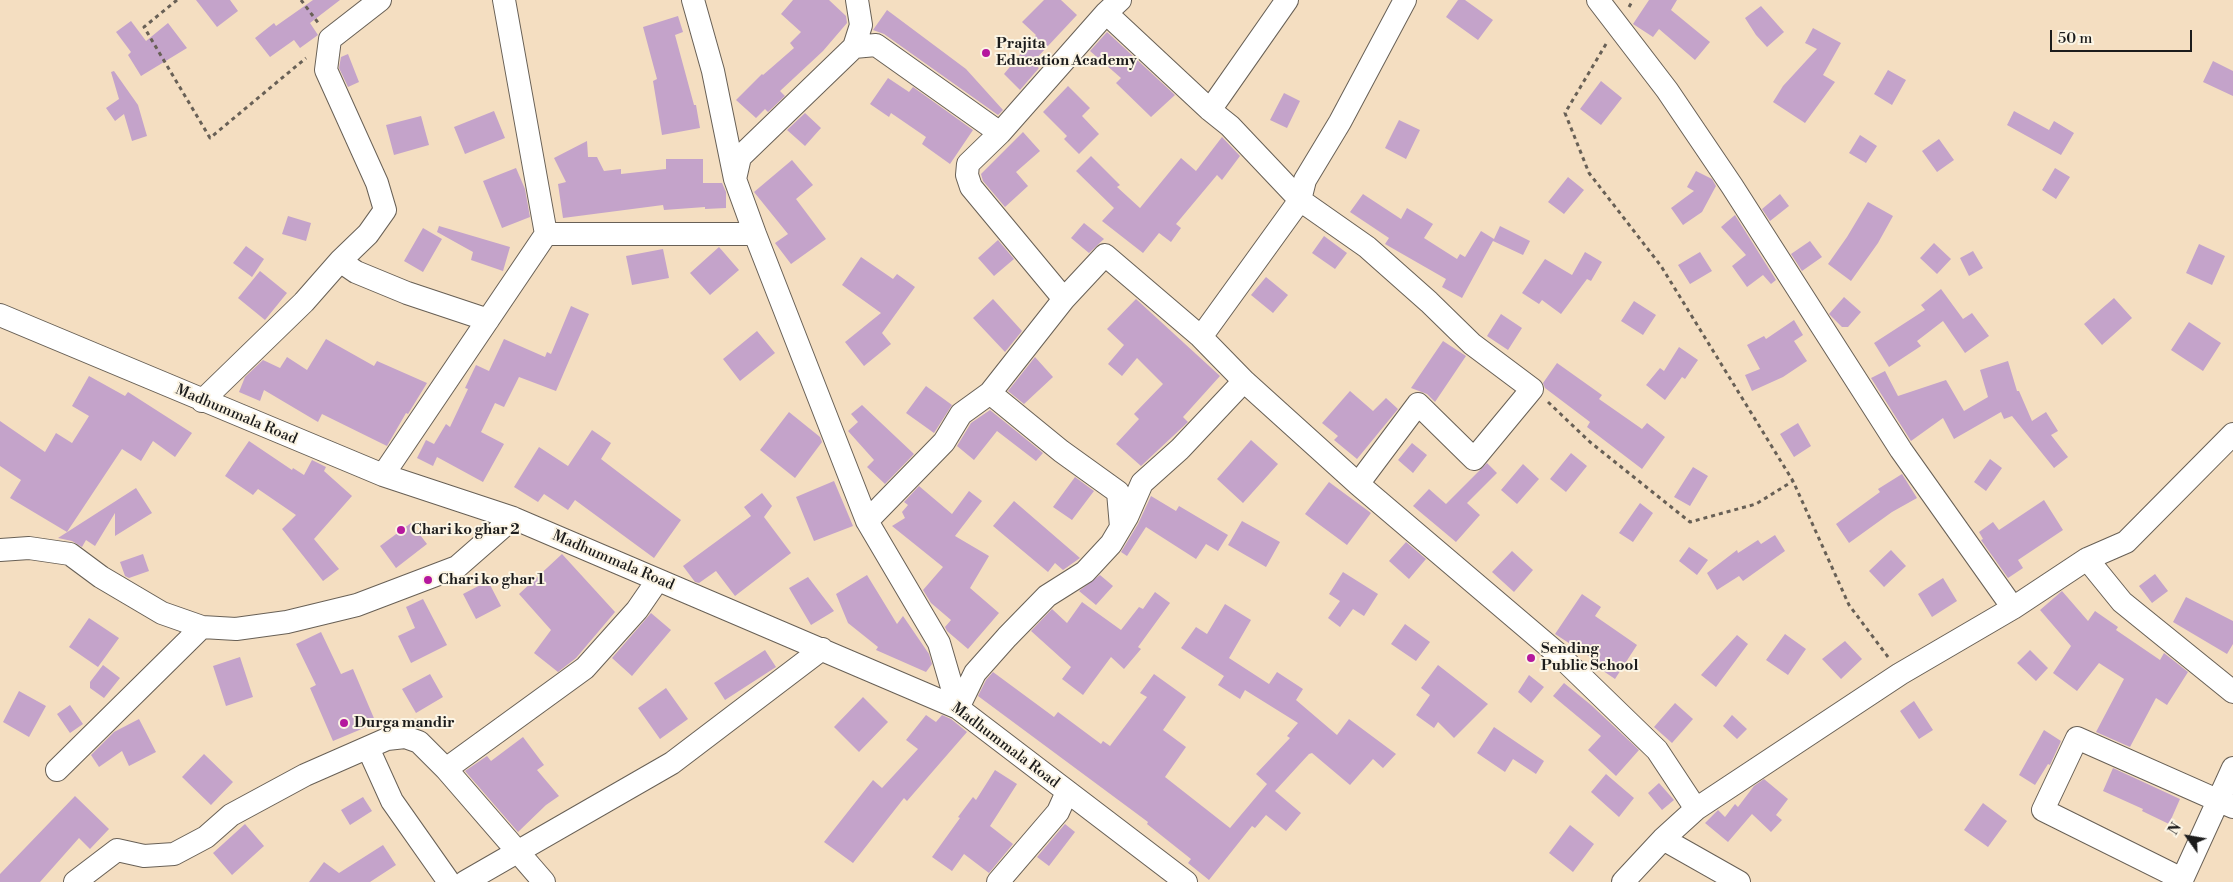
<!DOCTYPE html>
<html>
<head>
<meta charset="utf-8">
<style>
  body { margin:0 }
  #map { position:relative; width:2233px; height:882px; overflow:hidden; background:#f4dec1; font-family:"Libre Bodoni",serif }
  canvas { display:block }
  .north { position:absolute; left:2163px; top:812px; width:50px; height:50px; -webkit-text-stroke:4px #fcf5e5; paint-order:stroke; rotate:302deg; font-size:14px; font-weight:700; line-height:20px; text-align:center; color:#1c1c1c }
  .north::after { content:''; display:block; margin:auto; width:18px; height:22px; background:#1c1c1c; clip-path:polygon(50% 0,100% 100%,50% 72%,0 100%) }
  .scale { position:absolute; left:2050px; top:30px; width:142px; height:22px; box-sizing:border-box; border:2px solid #1c1c1c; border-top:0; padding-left:6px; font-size:15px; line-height:18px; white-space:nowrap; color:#1c1c1c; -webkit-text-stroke:4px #fcf5e5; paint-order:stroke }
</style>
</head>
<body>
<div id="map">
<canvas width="2233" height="882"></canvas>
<div class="north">N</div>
<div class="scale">50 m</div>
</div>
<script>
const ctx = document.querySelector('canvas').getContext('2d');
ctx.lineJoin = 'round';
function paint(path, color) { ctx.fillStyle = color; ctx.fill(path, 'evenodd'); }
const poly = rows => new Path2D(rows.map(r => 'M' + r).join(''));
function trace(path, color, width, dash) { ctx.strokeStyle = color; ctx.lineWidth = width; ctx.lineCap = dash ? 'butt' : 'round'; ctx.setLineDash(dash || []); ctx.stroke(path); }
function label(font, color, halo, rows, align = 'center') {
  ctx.font = font + ' "Libre Bodoni",serif'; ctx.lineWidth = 4; ctx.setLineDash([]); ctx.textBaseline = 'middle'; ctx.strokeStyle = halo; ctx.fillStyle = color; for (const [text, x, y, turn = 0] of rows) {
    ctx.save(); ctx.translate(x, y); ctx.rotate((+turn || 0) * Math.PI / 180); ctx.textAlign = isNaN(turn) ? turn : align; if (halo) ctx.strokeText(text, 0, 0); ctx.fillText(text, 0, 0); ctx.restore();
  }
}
paint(poly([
  [196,0,230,0,238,11,217,27],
  [313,0,340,0,310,23,318,35,300,48,294,40,270,57,255,38,274,23,276,26],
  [793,0,829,0,846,16,847,23,823,51,780,91,785,96,768,112,765,109,756,118,736,100,762,74,763,75,794,48,790,43,801,32,781,14],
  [1044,0,1061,0,1077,15,1032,63,1039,68,1020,90,1004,74,1036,35,1022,22],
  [1458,0,1465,0,1493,20,1478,40,1446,17],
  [1649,0,1677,0,1671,10,1710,42,1695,60,1659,29,1653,37,1633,24],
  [1761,6,1784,32,1767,47,1756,35,1745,18],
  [887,10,966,69,1003,110,998,115,884,34,873,30],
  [678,16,683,32,675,35,694,105,696,105,700,128,662,135,653,81,657,79,643,27],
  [131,21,146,41,168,23,187,48,141,76,128,55,131,52,116,32],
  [1813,28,1841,43,1823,75,1835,82,1805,123,1773,102,1783,86,1817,49,1805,43],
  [1107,32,1175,95,1151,117,1116,83,1121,78,1090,51],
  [348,54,359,82,348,87,339,68,341,57],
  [2213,61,2233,71,2233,96,2203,82],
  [1888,70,1906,80,1892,105,1874,94],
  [114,71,138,105,147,136,132,141,124,114,115,121,106,108,119,99,111,72],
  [888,78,909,92,913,87,973,130,950,164,922,144,926,137,891,113,889,117,870,104],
  [1601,81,1622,98,1601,125,1580,109],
  [1068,86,1090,108,1082,116,1099,134,1079,154,1064,139,1067,136,1043,112],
  [1284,93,1300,101,1287,128,1270,120],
  [494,111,505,138,465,154,454,127],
  [2014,111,2049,130,2054,121,2074,133,2061,155,2007,125],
  [805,113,821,128,805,146,787,130],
  [421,116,429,145,394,155,386,125],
  [1399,120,1420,130,1406,159,1385,148],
  [1023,132,1040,151,1016,172,1028,186,1005,207,983,181,981,174],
  [1860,135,1877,146,1866,163,1849,153],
  [1222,137,1240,156,1222,180,1217,175,1176,224,1181,228,1171,242,1159,233,1143,253,1102,221,1114,208,1076,171,1091,156,1120,185,1117,187,1140,208,1181,158,1196,171],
  [1939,139,1954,160,1937,172,1922,151],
  [587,141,588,157,597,157,604,171,621,169,621,174,666,169,666,159,703,159,703,183,722,183,726,192,726,208,705,209,705,207,664,210,663,205,563,218,558,184,566,182,554,158],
  [792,160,813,185,796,199,826,239,791,264,775,243,788,234,754,192],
  [516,168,525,189,530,217,502,228,483,181],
  [2055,168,2070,177,2056,199,2042,190],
  [1696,171,1712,179,1716,186,1702,212,1683,225,1671,208,1694,191,1687,187],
  [1568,177,1584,190,1564,214,1548,202],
  [1363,194,1401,219,1407,208,1433,224,1424,238,1457,259,1460,254,1465,257,1481,231,1494,239,1500,226,1530,241,1523,255,1493,241,1462,298,1442,287,1446,279,1385,244,1389,238,1350,212],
  [1780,194,1789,206,1770,221,1762,209],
  [1868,202,1893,216,1878,243,1851,281,1828,264,1847,237],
  [1735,215,1776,280,1771,284,1763,275,1747,287,1732,266,1746,255,1721,227],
  [288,216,311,223,306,241,282,234],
  [1084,223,1104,239,1089,253,1071,238],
  [439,226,510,247,503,271,471,260,473,252,437,232],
  [423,228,442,239,423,272,404,261],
  [1324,236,1347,253,1335,269,1312,253],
  [998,240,1014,259,994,276,978,258],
  [1810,241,1822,257,1802,271,1791,254],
  [1934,243,1951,259,1937,274,1920,258],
  [2199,244,2225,256,2212,285,2186,273],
  [246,246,264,259,252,277,233,263],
  [719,247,739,270,710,295,690,273],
  [663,249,669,278,632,285,626,256],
  [1973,251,1983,268,1969,276,1960,258],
  [1585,252,1602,262,1591,281,1587,279,1561,314,1542,300,1539,304,1522,293,1545,259,1572,275],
  [1700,252,1712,271,1690,284,1678,265],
  [861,257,893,279,897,274,915,287,882,333,891,344,864,366,845,342,881,313,842,285],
  [260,271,287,293,265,320,238,298],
  [1266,277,1288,295,1273,313,1251,295],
  [1941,289,1963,319,1972,313,1989,336,1965,353,1943,321,1917,341,1921,346,1889,367,1874,343,1925,310,1921,305],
  [1844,297,1861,312,1848,327,1842,327,1829,314],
  [2114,298,2132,318,2102,345,2084,324],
  [993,299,1022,331,1005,352,973,318],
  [1136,299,1220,376,1183,417,1188,422,1141,466,1116,444,1139,419,1134,414,1163,384,1137,358,1122,376,1108,364,1124,345,1107,329],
  [1634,301,1656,315,1643,335,1621,321],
  [571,306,589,314,556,391,519,377,504,407,495,403,481,432,504,444,483,482,437,457,433,466,417,458,426,440,434,444,446,424,450,427,468,389,465,388,476,365,489,371,504,339,545,357,547,352,551,354],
  [1501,314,1522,328,1508,350,1487,336],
  [1794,320,1803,335,1794,341,1807,361,1783,377,1752,391,1745,375,1760,369,1747,345,1764,336,1766,339],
  [2189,322,2221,343,2203,371,2171,350],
  [757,331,775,353,740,381,723,359],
  [326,339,374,366,377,361,427,383,408,414,406,413,387,446,322,414,318,422,264,390,260,401,239,392,245,377,263,360,280,368,287,357,307,370],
  [1443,341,1466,356,1435,402,1427,394,1411,388],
  [1679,347,1698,360,1685,379,1682,377,1665,400,1646,385,1660,368,1664,371],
  [1035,357,1053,377,1024,404,1008,391],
  [2008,361,2017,391,2019,391,2032,421,2046,412,2058,431,2051,435,2068,457,2054,468,2012,416,2004,419,2001,412,1954,439,1943,418,1911,441,1871,378,1885,371,1898,396,1946,380,1964,411,1988,397,1980,370],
  [1557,363,1602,395,1599,399,1642,429,1647,423,1665,437,1642,469,1587,427,1590,422,1545,388,1543,383],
  [89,376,125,396,128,392,192,433,175,457,153,441,141,461,122,449,67,532,10,498,21,480,0,466,0,421,45,452,56,433,72,443,89,416,72,406],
  [926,386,952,405,934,433,906,413],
  [1350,391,1373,411,1386,398,1398,409,1357,459,1334,440,1338,436,1322,423],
  [862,405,914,454,885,484,867,467,874,460,848,431,858,422,851,414],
  [990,410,1043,453,1036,461,997,431,974,460,957,446,971,423],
  [789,412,820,437,822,442,795,478,760,450],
  [1798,423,1811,446,1794,457,1780,434],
  [592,430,611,443,601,459,681,520,654,558,575,500,568,510,544,494,538,502,514,487,539,447,568,466],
  [1251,440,1278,464,1243,503,1217,479],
  [249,441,292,470,293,468,304,475,312,460,326,467,324,471,352,496,314,539,339,569,323,581,282,529,296,515,258,489,253,495,225,476],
  [1412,443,1427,455,1413,473,1398,460],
  [1571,453,1587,466,1566,492,1550,479],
  [1990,459,2002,468,1986,491,1974,482],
  [1487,463,1497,473,1467,503,1480,515,1456,542,1413,506,1429,489,1446,504],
  [1523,464,1539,479,1517,504,1501,490],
  [1693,467,1708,476,1690,506,1674,497],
  [1902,474,1917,498,1892,512,1849,543,1836,524,1880,492,1878,489],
  [1075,477,1094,491,1072,520,1053,507],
  [834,481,853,526,814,541,796,497],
  [1329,482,1371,513,1347,545,1305,514],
  [919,486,952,514,969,491,982,501,955,536,989,556,970,588,999,613,968,649,947,631,945,627,951,620,931,603,923,590,943,567,892,526,905,518,902,512,908,505,904,502],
  [136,488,152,513,115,536,115,513,95,546,86,540,82,547,72,541,58,538],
  [762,493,772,506,764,517,791,553,735,596,716,571,699,583,695,582,683,566,751,516,744,507],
  [1151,496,1176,511,1179,506,1228,535,1218,551,1206,544,1196,559,1146,527,1127,556,1121,552,1138,524],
  [2044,500,2063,530,2018,560,2023,568,2008,578,1981,540,1983,539,1979,532,1993,522,1999,530],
  [1014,501,1080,558,1063,570,1055,563,1048,572,993,526],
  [1640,503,1653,513,1633,542,1619,533],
  [1242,521,1280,542,1266,567,1228,545],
  [411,523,427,544,396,568,380,546],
  [1775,535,1785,551,1743,581,1739,576,1717,590,1707,573,1737,550,1738,553,1758,540,1761,544],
  [1406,542,1426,559,1409,579,1389,561],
  [1689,547,1708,560,1697,575,1679,561],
  [1891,550,1906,566,1884,587,1869,571],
  [1512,551,1533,570,1514,592,1492,572],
  [143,554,149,571,129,578,125,576,120,562],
  [562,554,615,612,576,658,558,672,534,653,551,630,519,594],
  [1343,572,1378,594,1364,616,1353,609,1340,627,1328,618,1340,601,1329,594],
  [2155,574,2168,591,2152,603,2139,586],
  [867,575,897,624,903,616,929,654,932,664,926,672,876,650,878,647,848,623,836,594],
  [1100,575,1113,586,1096,605,1079,591],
  [808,577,834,611,811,625,789,588],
  [1943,578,1957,601,1932,617,1918,594],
  [488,581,501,606,476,619,463,594],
  [2062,591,2088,621,2095,611,2118,627,2116,630,2160,660,2164,653,2188,672,2167,705,2156,698,2130,747,2096,732,2124,679,2099,663,2077,691,2053,673,2071,646,2040,610],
  [1155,592,1170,603,1138,647,1141,649,1124,669,1111,657,1083,695,1062,679,1071,667,1031,631,1052,609,1067,623,1082,602,1121,630,1139,607,1143,609],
  [1582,594,1601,607,1595,616,1637,645,1615,679,1593,664,1595,660,1555,634],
  [2186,597,2233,621,2233,644,2227,654,2173,622],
  [423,599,447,645,411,663,398,636,415,628,406,607],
  [1225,604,1251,620,1229,658,1269,684,1277,672,1303,689,1296,700,1337,735,1349,719,1396,754,1383,768,1373,759,1350,785,1312,753,1309,754,1275,791,1301,813,1286,831,1266,815,1255,828,1252,826,1209,880,1188,863,1191,859,1147,824,1148,822,978,696,986,680,993,672,1054,717,1058,712,1101,744,1103,741,1110,746,1147,697,1140,693,1154,674,1186,697,1163,730,1186,747,1165,777,1230,828,1267,784,1256,774,1290,738,1287,736,1298,723,1245,690,1240,699,1218,685,1224,676,1181,648,1196,627,1207,634],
  [651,613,671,630,632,676,612,658],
  [89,618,119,638,98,667,69,647],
  [1405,624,1430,642,1416,661,1391,644],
  [321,632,341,674,353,669,376,723,333,741,310,688,316,685,296,644],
  [1785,634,1806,649,1788,675,1766,660],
  [1737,635,1748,644,1716,687,1701,675],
  [1845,641,1862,659,1841,679,1822,659],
  [765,650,776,667,725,700,714,683],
  [2030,650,2048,668,2036,681,2017,663],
  [240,657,253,697,226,706,213,666],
  [103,665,120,678,104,698,90,688,90,682],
  [1438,665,1488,704,1454,738,1438,722,1434,728,1416,715,1430,695,1421,688],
  [430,674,443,697,416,713,402,689],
  [1529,675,1544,687,1531,703,1518,692],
  [1564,683,1591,705,1639,750,1616,776,1588,750,1601,736,1553,696],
  [666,688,688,719,660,739,638,708],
  [19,691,46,706,29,737,3,722],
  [863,697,888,722,859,752,834,727],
  [1914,701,1933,730,1919,739,1900,711],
  [1675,703,1693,719,1672,743,1654,727],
  [70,705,83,724,70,733,57,714],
  [926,715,936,722,942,715,951,719,967,732,907,801,904,798,853,863,824,842,873,780,882,788,918,749,906,740],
  [1732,715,1747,729,1737,739,1723,726],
  [139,719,156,752,129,766,122,751,99,767,91,755,114,732],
  [1494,727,1544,761,1536,774,1513,759,1505,772,1477,753],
  [2044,730,2061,741,2050,765,2048,764,2035,785,2019,775],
  [523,737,544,765,537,770,559,796,546,805,518,832,465,771,487,756,491,761],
  [204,754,233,782,211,805,182,777],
  [2113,768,2180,799,2169,824,2142,811,2143,809,2103,791],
  [995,770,1017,784,990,826,1013,844,989,873,964,854,952,871,932,857,960,818,958,817,973,797,976,800],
  [1606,774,1634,798,1619,817,1591,792],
  [1764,779,1788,799,1776,815,1782,820,1771,832,1752,814,1728,842,1705,823,1718,810,1725,817,1735,804,1738,807,1754,786],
  [1659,783,1674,800,1662,810,1648,793],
  [75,796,109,829,90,849,79,838,40,882,0,882,0,874],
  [363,797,372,811,350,825,341,810],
  [1983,803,2007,821,1988,847,1964,830],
  [245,824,264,846,232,875,213,853],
  [1065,824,1075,832,1049,866,1037,857],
  [1570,825,1594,844,1573,872,1549,853],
  [383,845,396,865,370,882,309,882,324,862,339,873]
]), '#c4a3ca');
const minor = poly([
  [693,0,713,71,735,179,755,234,867,521,939,643,958,708,975,673,1007,637,1047,596,1085,572,1111,544,1127,517,1142,483,1180,449,1244,381],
  [857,0,861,25,854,47,876,45,1000,133],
  [1598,0,1667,90,1732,186,1901,450,2013,608],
  [1106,13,1210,110,1230,126,1300,200,1367,247,1429,302,1472,344,1532,389,1474,459,1418,404,1358,484],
  [1210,110,1287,0],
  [735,179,740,157,854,47],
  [546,234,755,234],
  [340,261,368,234,385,210,377,183,326,70,330,39,380,0],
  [1064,299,971,187,967,175,968,164,1000,133,1106,13,1120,0],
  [0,315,383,475,513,518,958,708,1186,882],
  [1201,337,1300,200,1305,180,1340,122,1405,0],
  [990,393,1061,451,1118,492,1121,527],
  [202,401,304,302,340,261,356,272,407,293,488,320],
  [383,475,546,234,504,0],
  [867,521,944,442,961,414,990,393,1064,299,1105,255,1201,337,1244,381,1358,484,1559,655,1657,750,1696,809],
  [0,550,29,548,70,554,101,577,162,613,202,627,236,629,287,622,357,605,457,567,513,518],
  [2087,559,2122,602,2233,692],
  [368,748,392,801,449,882],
  [446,769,585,668,637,610,657,581],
  [57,770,202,627],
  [1663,839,1739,882],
  [2182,879,2043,810,2077,738,2233,807],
  [75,882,117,850,144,856,174,854,206,837,231,815,305,775,387,739,405,737,419,742,446,769,544,882],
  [465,882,672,763,822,649],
  [998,882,1058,812,1067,792],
  [1623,882,1663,839,1696,809,1900,674,2013,608,2087,559,2126,542,2233,434],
  [2181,882,2233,768]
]);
trace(minor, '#686056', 24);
trace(poly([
  [177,0,144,27,210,138,306,58],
  [301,0,319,24],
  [1629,7,1633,0],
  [1606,44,1565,113,1589,173,1661,266,1793,481,1849,605,1888,657],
  [1548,402,1590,442,1690,522,1756,504,1793,481]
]), '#686056', 3, [4, 4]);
trace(minor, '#fff', 22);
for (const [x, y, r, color] of [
  [986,53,5,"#b5179e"],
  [401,530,5,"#b5179e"],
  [428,580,5,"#b5179e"],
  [1531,658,5,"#b5179e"],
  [344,723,5,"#b5179e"]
]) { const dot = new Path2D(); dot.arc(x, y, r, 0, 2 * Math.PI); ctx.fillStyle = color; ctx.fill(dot); trace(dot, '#fcf5e5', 2); }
label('bold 15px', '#1c1c1c', '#fcf5e5', [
  ["Prajita",996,44],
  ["Education Academy",996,61],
  ["Chari ko ghar 2",411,530],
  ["Chari ko ghar 1",438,580],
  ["Sending",1541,649],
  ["Public School",1541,666],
  ["Durga mandir",354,723]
], 'left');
label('15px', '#1c1c1c', '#fcf5e5', [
  ["Madhummala Road",236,415,23],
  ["Madhummala Road",613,561,23],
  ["Madhummala Road",1005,746,37]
]);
</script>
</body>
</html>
